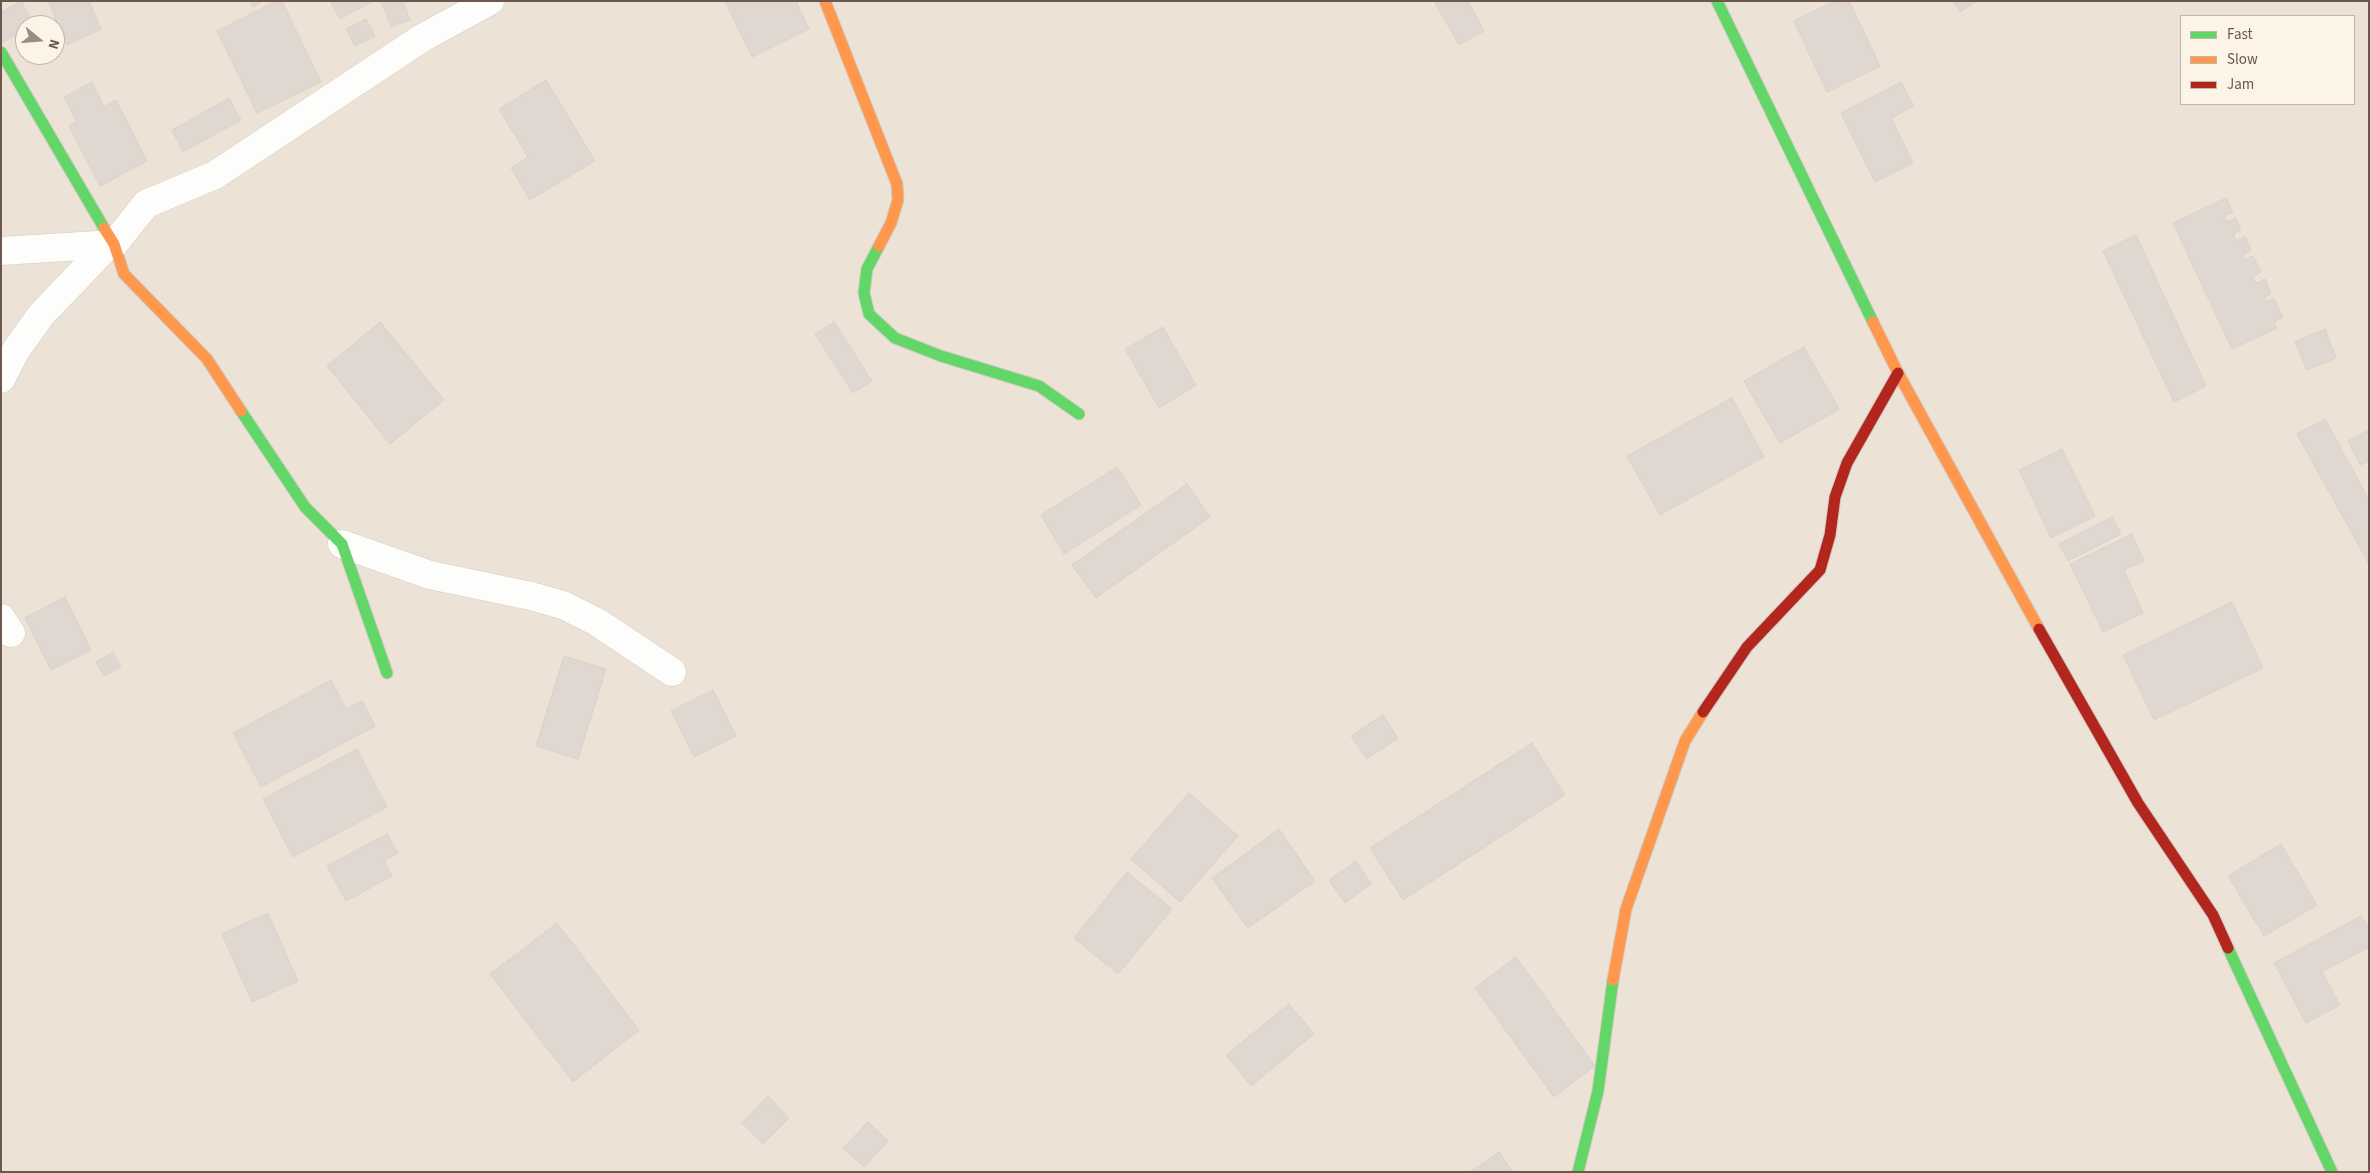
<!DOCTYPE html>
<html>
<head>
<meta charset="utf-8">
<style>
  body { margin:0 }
  #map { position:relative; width:2370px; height:1173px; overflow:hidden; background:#f3efe7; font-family:"Source Sans 3",sans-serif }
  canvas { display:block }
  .frame { position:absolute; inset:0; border:2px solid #6c584c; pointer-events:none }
  .legend { position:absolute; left:2180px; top:15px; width:175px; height:90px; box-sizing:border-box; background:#fcf4e7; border:1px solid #c2b6a9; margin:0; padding:6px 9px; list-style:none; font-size:15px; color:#6c584c }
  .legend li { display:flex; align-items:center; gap:10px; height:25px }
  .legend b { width:25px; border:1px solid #c2b6a9 }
  .north { position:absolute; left:15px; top:15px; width:50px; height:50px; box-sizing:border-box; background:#fcf4e7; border:1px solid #c2b6a9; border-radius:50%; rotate:107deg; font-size:14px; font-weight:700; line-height:20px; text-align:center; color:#6c584c }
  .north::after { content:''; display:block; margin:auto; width:18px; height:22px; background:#9b8d82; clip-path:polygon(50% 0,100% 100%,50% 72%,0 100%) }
</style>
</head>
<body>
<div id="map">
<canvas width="2370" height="1173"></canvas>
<div class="frame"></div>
<ul class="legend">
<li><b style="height:6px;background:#63d668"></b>Fast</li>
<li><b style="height:6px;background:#ff974d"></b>Slow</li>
<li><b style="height:6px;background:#b3261e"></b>Jam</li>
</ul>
<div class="north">N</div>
</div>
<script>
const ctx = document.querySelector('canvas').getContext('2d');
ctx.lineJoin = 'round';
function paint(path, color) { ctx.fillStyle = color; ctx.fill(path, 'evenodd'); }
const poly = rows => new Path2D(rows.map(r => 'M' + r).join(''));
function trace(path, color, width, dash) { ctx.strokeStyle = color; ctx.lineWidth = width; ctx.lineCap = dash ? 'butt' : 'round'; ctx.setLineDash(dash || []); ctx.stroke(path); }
paint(poly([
  [1,1,2369,1,2369,1172,1,1172],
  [2181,16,2354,16,2354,104,2181,104],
  [25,25,55,25,55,55,25,55]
]), '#ece2d5');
const building = poly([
  [21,1,34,25,25,25,25,30,1,43,1,12,21,1],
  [48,1,89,1,101,29,67,45,48,1],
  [250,1,263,1,253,7,250,1],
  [276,1,282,1,321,82,257,113,217,31,276,1],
  [330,1,373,1,340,19,330,1],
  [381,1,403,1,410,20,391,27,381,1],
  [725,1,796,1,809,29,752,57,725,1],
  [1434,1,1468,1,1484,31,1459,45,1434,1],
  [1835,1,1849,1,1880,66,1827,92,1794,21,1835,1],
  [1953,1,1977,1,1960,12,1953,1],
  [366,19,375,36,355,46,346,29,366,19],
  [546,80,595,161,530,200,511,168,528,157,499,109,546,80],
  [92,82,104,107,116,100,147,161,100,186,69,126,77,122,64,97,92,82],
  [1901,82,1914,106,1891,118,1913,163,1875,182,1841,113,1901,82],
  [229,98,241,120,183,152,172,130,229,98],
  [2226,198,2233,212,2224,216,2227,222,2236,218,2241,230,2233,234,2236,241,2245,236,2251,250,2243,254,2245,259,2253,256,2261,272,2253,277,2257,283,2265,279,2271,294,2265,297,2267,302,2274,298,2283,317,2274,322,2277,328,2232,349,2173,223,2226,198],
  [2136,235,2206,386,2174,402,2103,251,2136,235],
  [380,322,444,400,390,444,327,366,380,322],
  [834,322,872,381,853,393,815,334,834,322],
  [1163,327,1196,385,1159,408,1125,349,1163,327],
  [2325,329,2336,358,2307,370,2295,342,2325,329],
  [1804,347,1839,409,1780,443,1744,381,1804,347],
  [1732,398,1764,457,1660,515,1627,456,1732,398],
  [2325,419,2369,500,2369,564,2297,434,2325,419],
  [2369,430,2369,461,2360,465,2348,441,2369,430],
  [2062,449,2095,516,2051,538,2019,470,2062,449],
  [1117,467,1141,505,1064,554,1041,515,1117,467],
  [1187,484,1210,517,1096,598,1072,565,1187,484],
  [2112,517,2121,534,2068,561,2059,544,2112,517],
  [2132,534,2144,561,2124,570,2143,613,2103,632,2070,564,2132,534],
  [65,597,91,650,51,670,25,618,65,597],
  [2232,602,2263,668,2154,720,2123,655,2232,602],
  [113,652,121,667,104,676,96,662,113,652],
  [564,656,606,669,578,759,536,746,564,656],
  [331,680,346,709,362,701,375,726,261,787,233,733,331,680],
  [713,690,736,736,694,757,671,711,713,690],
  [1383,715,1398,738,1367,759,1351,736,1383,715],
  [1532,743,1565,795,1403,900,1370,848,1532,743],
  [357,749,387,807,293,857,263,799,357,749],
  [1189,793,1238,836,1180,902,1131,859,1189,793],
  [1279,829,1315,881,1248,928,1212,878,1279,829],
  [387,834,398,853,384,861,392,876,346,901,327,866,387,834],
  [2281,844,2317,905,2264,936,2228,876,2281,844],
  [1356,861,1371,884,1345,903,1329,880,1356,861],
  [1127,872,1172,909,1118,974,1074,938,1127,872],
  [268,913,298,981,252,1002,222,934,268,913],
  [2361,916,2369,929,2369,947,2322,972,2340,1005,2306,1023,2274,963,2361,916],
  [557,923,639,1030,573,1082,490,974,557,923],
  [1516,957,1595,1066,1554,1097,1475,988,1516,957],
  [1289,1004,1314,1034,1251,1086,1226,1055,1289,1004],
  [768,1096,789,1118,763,1144,742,1123,768,1096],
  [868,1122,888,1141,864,1167,843,1148,868,1122],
  [1499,1152,1513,1172,1470,1172,1499,1152]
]);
paint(building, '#dfd7d0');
trace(building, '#dbd2ca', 1);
const street = poly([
  [1,251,114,244,146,204,215,175,422,38,490,1],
  [1,379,16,350,41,315,109,244],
  [342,544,430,575,531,596,563,605,597,622,672,672],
  [1,618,11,633]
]);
const fast = poly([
  [1717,1,1873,322],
  [1,52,104,228],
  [879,246,867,269,864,293,869,314,895,338,941,356,1039,386,1079,414],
  [241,411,305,507,342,544,387,673],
  [2228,948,2332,1172],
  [1578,1172,1598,1091,1613,980]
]);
const slow = poly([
  [825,1,897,184,898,200,891,223,879,246],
  [104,228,114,244,124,274,207,359,241,411],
  [1873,322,1898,373,2039,629],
  [1613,980,1626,909,1685,741,1703,712]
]);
const jam = poly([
  [2039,629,2138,803,2213,915,2228,948],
  [1703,712,1747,647,1820,570,1830,535,1835,497,1847,463,1898,373]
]);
trace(street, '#d2ccc6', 29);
trace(fast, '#d2cbc4', 13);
trace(slow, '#d2cbc4', 13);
trace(jam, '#d2cbc4', 13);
trace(street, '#fdfdfb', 28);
trace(fast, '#63d668', 11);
trace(slow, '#ff974d', 11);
trace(jam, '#b3261e', 11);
</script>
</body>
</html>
